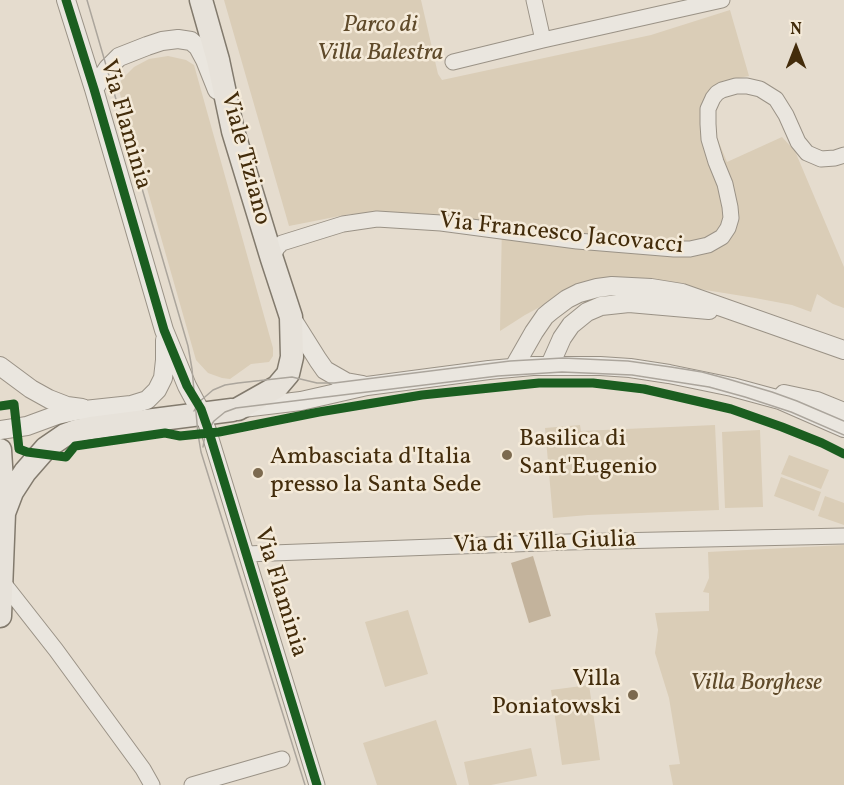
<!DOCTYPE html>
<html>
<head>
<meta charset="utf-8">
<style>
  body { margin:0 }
  #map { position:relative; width:844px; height:785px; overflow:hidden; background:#e5dcce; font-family:Vollkorn,serif }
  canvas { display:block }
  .north { position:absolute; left:766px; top:18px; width:60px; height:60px; -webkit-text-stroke:4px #f4ead9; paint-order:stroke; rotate:0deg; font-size:16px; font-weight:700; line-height:24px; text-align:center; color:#432c0b }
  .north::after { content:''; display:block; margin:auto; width:21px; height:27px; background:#432c0b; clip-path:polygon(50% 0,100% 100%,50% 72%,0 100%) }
</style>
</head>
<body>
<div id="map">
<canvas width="844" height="785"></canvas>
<div class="north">N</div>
</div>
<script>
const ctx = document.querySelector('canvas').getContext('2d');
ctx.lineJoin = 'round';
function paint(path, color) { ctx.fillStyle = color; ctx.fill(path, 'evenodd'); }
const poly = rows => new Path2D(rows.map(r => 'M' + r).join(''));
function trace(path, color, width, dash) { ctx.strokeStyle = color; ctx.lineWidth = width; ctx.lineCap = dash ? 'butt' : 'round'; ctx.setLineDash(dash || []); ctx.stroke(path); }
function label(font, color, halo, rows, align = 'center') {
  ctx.font = font + ' Vollkorn,serif'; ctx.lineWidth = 5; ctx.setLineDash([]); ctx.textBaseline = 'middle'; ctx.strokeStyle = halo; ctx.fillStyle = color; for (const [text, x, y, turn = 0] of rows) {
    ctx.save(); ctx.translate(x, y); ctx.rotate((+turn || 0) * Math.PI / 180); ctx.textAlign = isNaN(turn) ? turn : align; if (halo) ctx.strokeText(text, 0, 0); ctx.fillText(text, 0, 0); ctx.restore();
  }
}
paint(poly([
  [224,0,421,0,438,74,442,80,651,35,730,10,749,76,723,81,706,98,711,123,727,162,782,137,795,151,844,267,844,308,833,304,817,294,811,312,792,305,755,298,637,279,579,286,525,315,500,331,502,222,428,214,350,214,289,226],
  [168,56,186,60,194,65,273,348,273,356,269,362,251,364,230,379,222,378,208,373,196,360,118,87,122,79,134,67,149,59],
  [580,425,581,431,715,425,719,510,588,515,553,518,545,428],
  [760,430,763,507,725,508,722,432],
  [789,455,829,470,821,489,781,474],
  [781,477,821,492,814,511,774,496],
  [825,496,844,503,844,525,818,516],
  [844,545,844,785,673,785,669,765,680,764,669,698,655,653,658,630,655,613,709,611,709,593,703,592,709,578,708,552],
  [408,610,428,674,385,687,365,622],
  [589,685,600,760,562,765,551,690],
  [436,720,457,785,377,785,363,743],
  [531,748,537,776,491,785,469,785,464,762]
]), '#dacdb7');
paint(poly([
  [533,556,551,616,529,623,511,563]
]), '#c3b39c');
const minor = poly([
  [534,0,543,40],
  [453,62,543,40,722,0],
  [272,259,277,248,282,243,343,224,377,219,441,223,577,241,674,249,690,249,708,245,722,237,728,228,731,218,730,207,725,184,716,162,709,139,708,124,708,109,713,98,717,93,722,90,736,86,747,86,760,89,776,99,786,115,798,142,807,153,821,159,835,158,844,155],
  [202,414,208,429,317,785],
  [246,554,567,542,844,536],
  [1,580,56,650,143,769,152,785],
  [192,785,282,759]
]);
const tertiary = poly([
  [66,0,94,89,164,330,187,386,202,414],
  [94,89,108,68,119,57,147,46,162,41,178,39,191,41,198,47,205,60,217,90],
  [291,317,318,360,325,370,346,382,363,385],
  [550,365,562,338,571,325,587,312,601,306,629,303,709,310],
  [0,366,31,389,49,399,67,406,82,408],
  [514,367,534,332,545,316,551,311,567,299,579,293,597,288,612,286,651,288,682,293,844,350],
  [784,394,817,401,844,412],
  [243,408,301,401,367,386,489,370,533,366,600,366,630,368,669,374,732,387,780,400,844,428],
  [0,430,27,426,57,415,75,411,131,405,147,400,157,390,163,378,165,360,165,340]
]);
const primary = poly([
  [201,0,218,60,233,131,272,259,291,317,292,357,288,374,277,387,238,409],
  [0,450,4,513,0,616],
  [4,513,12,492,25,472,46,448,65,435,76,431,91,428,232,410]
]);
trace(minor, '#9a9286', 17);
trace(tertiary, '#9a9286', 20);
trace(primary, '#827a6d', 25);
trace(minor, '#eae6df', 15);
trace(tertiary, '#eae6df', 18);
trace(primary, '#e7e2da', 22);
trace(poly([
  [87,0,188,346,192,369,198,434,201,452,305,785],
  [194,411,199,402,213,390,225,385,238,383,292,377,317,383,334,383,510,361,563,358,628,361,671,367,702,372,728,379,772,392,797,401,844,421],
  [203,447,205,435,214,421,225,412,236,408,498,376,562,372,632,375,709,387,745,397,791,412,844,435]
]), '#aba59c', 1.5);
trace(poly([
  [66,0,94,89,164,330,187,386,201,409,208,429,317,785],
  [0,406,14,404,19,449,27,452,66,457,75,446,165,433,180,436,219,432,319,412,422,395,539,383,593,383,644,389,731,409,782,427,822,443,844,454]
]), '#1b5e20', 9);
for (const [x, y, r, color] of [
  [507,455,6,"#7c6a4f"],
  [258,473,6,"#7c6a4f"],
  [633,695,6,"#7c6a4f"]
]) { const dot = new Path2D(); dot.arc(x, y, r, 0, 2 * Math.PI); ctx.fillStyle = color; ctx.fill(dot); trace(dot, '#f4ead9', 2); }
label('italic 24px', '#5f4a2a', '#f4ead9', [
  ["Parco di",380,27],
  ["Villa Balestra",380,55],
  ["Villa Borghese",756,685]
]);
label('24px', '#432c0b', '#f4ead9', [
  ["Via Flaminia",124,125,74],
  ["Viale Tiziano",244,159,75],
  ["Via Francesco Jacovacci",561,235,6],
  ["Via di Villa Giulia",545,544,-2],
  ["Via Flaminia",279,593,73]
]);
label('24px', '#432c0b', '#f4ead9', [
  ["Basilica di",519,441],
  ["Sant'Eugenio",519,469],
  ["Ambasciata d'Italia",270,459],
  ["presso la Santa Sede",270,487],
  ["Villa",621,681,"right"],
  ["Poniatowski",621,709,"right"]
], 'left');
</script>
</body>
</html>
